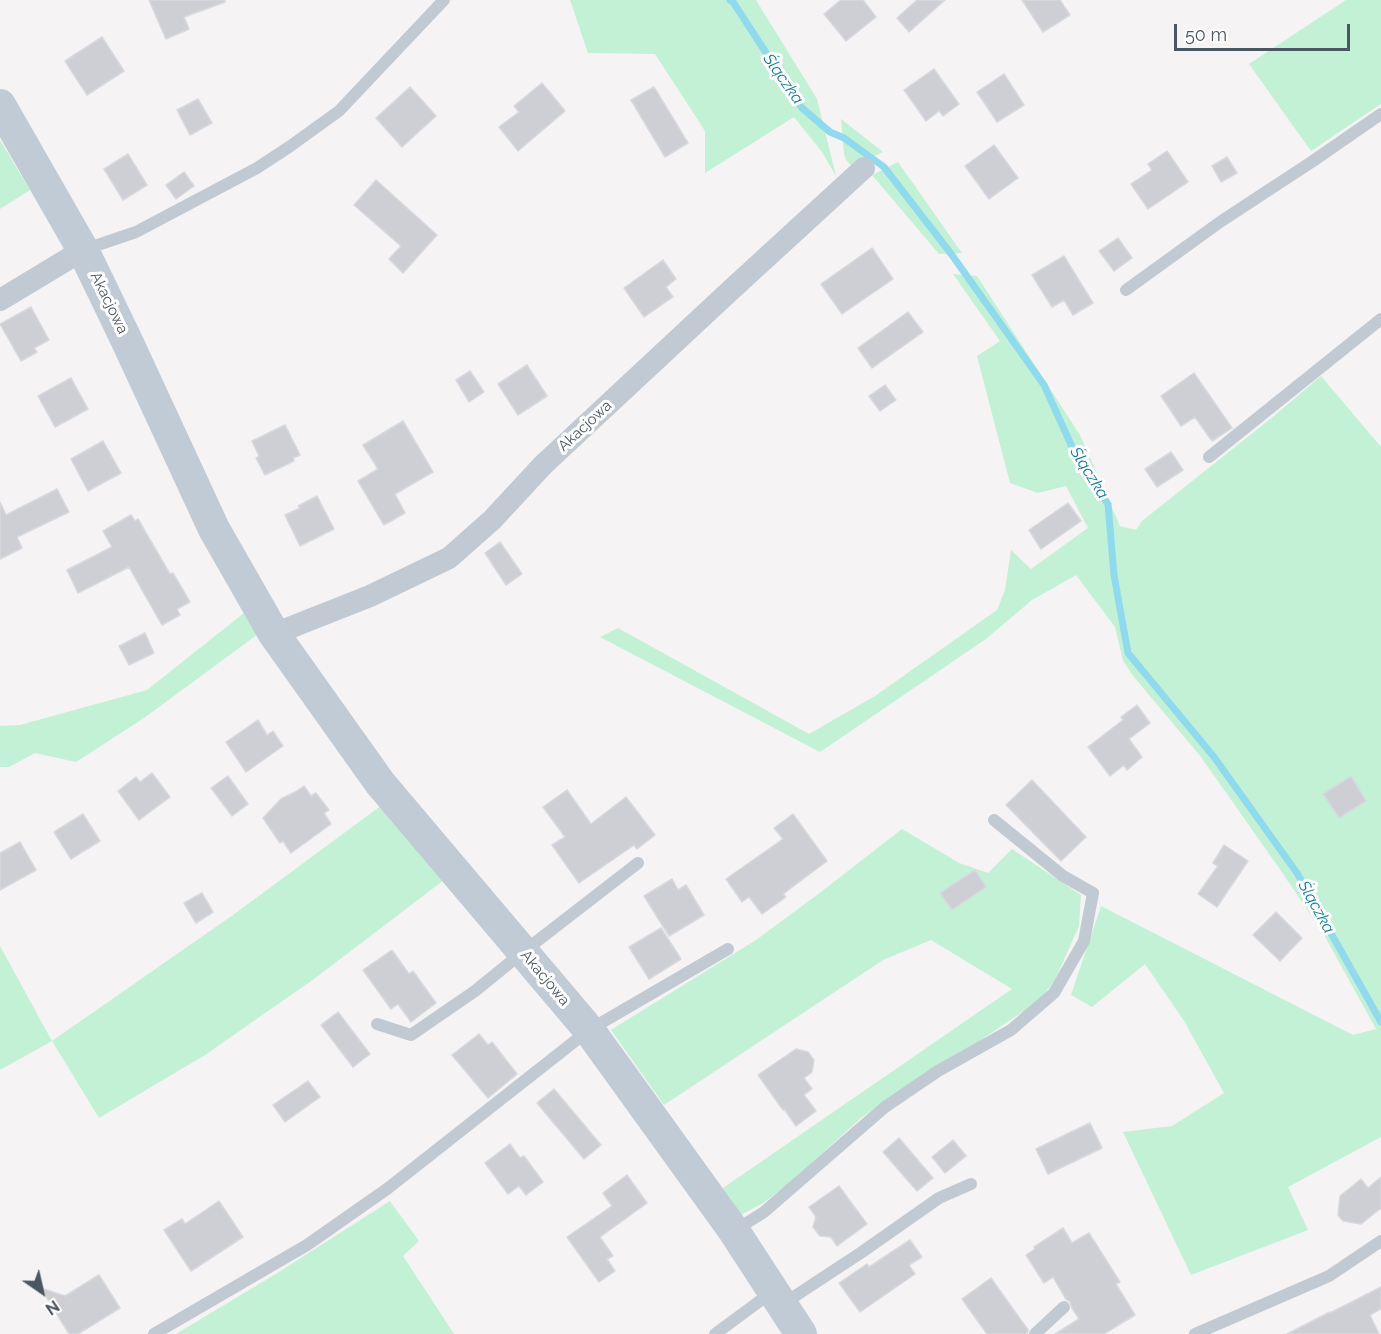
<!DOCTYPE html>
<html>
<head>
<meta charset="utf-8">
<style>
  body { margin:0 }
  #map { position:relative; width:1381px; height:1334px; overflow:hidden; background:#f5f3f3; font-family:Raleway,sans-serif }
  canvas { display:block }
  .north { position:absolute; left:12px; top:1262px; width:60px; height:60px; -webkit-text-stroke:4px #fff; paint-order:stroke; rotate:146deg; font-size:16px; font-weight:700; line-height:24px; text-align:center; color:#4a5661 }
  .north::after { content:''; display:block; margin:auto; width:21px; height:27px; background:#4a5661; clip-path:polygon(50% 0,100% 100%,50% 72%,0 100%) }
  .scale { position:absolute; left:1174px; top:24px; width:176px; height:27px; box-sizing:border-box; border:3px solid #4a5661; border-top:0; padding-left:8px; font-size:18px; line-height:21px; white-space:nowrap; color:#4a5661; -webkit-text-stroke:4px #fff; paint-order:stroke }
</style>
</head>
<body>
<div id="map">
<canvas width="1381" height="1334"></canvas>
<div class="north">N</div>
<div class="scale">50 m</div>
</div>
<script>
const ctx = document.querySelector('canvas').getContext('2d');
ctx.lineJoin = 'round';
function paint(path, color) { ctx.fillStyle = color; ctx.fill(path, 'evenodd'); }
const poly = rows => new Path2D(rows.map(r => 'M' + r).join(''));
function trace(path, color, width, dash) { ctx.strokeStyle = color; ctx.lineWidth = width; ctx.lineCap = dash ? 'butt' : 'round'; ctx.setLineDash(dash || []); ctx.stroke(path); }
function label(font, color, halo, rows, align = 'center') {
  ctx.font = font + ' Raleway,sans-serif'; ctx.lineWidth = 6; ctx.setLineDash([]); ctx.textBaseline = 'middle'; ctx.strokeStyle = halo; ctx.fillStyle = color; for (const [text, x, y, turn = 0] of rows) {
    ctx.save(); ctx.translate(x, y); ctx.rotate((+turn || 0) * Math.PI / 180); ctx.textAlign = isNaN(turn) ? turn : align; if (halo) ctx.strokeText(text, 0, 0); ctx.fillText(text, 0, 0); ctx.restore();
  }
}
paint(poly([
  [570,0,756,0,817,99,836,176,822,152,794,117,705,173,705,131,655,54,588,53],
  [1346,0,1381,0,1381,104,1311,151,1249,64],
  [841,119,883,152,864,161,855,169,846,160,844,154],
  [0,140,30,190,0,209],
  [898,162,962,253,939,254,872,175],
  [953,274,977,276,1080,435,1120,526,1136,530,1142,521,1274,416,1321,376,1381,447,1381,1137,1288,1187,1308,1230,1191,1275,1123,1132,1172,1126,1224,1093,1184,1021,1145,964,1092,1007,1071,995,1101,906,1353,1035,1376,1029,1323,933,1279,868,1201,757,1134,677,1123,661,1115,627,1076,575,1032,600,986,639,820,752,600,637,618,628,809,734,875,696,997,610,1005,590,1011,550,1031,569,1088,528,1066,486,1038,493,1010,483,977,356,1000,341],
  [244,613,258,634,144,718,76,762,35,753,9,767,0,767,0,726,20,725,147,690],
  [382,805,444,880,314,979,205,1055,99,1118,52,1041,0,1070,0,946,52,1041,233,915],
  [902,829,959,863,988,873,1012,849,1081,895,1079,926,1054,982,1037,1002,972,1046,883,1102,861,1118,786,1186,763,1203,741,1215,723,1188,1012,989,931,940,883,960,664,1105,611,1030,756,940,817,895],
  [390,1201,419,1241,403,1256,454,1334,176,1334,274,1275]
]), '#c3f1d5');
trace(poly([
  [730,0,733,2,802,108,830,132,844,138,884,167,952,255,1044,385,1078,460,1108,504,1114,575,1128,653,1214,757,1297,873,1381,1022]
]), '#90daee', 7);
const building = poly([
  [149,0,225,0,225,2,184,17,189,29,166,39,149,0],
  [841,0,863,0,876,17,846,41,824,14,841,0],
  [917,0,945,0,909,32,897,18,917,0],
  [1022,0,1060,0,1070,15,1043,32,1022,0],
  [102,37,124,71,87,95,65,61,102,37],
  [934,69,959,104,943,116,939,111,926,121,904,90,934,69],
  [1004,74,1024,105,997,122,977,92,1004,74],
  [542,83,565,111,518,151,499,127,519,112,514,106,542,83],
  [410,87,436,116,402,147,376,118,410,87],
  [654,87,688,143,665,157,631,100,654,87],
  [198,99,212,123,190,135,177,110,198,99],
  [994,145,1018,178,989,199,965,166,994,145],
  [1167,151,1188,182,1148,209,1131,184,1152,170,1148,164,1167,151],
  [128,154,147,185,123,200,104,169,128,154],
  [1227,157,1237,173,1221,182,1212,166,1227,157],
  [184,172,194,186,176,199,166,185,184,172],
  [376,180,437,235,403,273,389,259,401,246,354,205,376,180],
  [1118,238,1132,258,1114,271,1099,251,1118,238],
  [872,248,893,279,842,314,821,284,872,248],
  [1064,256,1093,303,1073,315,1064,300,1052,307,1032,275,1064,256],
  [663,260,676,279,666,287,673,297,644,317,624,288,663,260],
  [31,307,49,340,34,348,37,352,21,361,0,324,31,307],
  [908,312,923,332,872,368,858,348,908,312],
  [527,365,547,396,518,415,498,384,527,365],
  [470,371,484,392,469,402,456,380,470,371],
  [1194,373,1232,428,1212,441,1195,417,1181,426,1161,396,1194,373],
  [71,378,88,409,55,427,38,396,71,378],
  [885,385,896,400,880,411,869,396,885,385],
  [403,421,433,472,395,494,405,513,384,525,358,481,378,469,363,445,403,421],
  [285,425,300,455,293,458,294,461,265,475,256,458,259,456,252,441,285,425],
  [103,441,121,473,88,491,71,459,103,441],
  [1171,452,1183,470,1157,487,1145,469,1171,452],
  [57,489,69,512,17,537,22,548,0,559,0,502,6,515,57,489],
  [317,496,334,529,300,546,285,515,300,508,298,506,317,496],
  [1068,503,1081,521,1041,549,1029,530,1068,503],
  [131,515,135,521,138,519,170,574,173,573,190,602,177,609,180,615,162,625,129,567,78,593,67,570,112,547,103,531,131,515],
  [500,542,522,574,506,585,485,553,500,542],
  [145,633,154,653,129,665,119,646,145,633],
  [1137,705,1150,723,1129,739,1142,757,1127,770,1124,765,1110,776,1088,747,1123,720,1121,717,1137,705],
  [258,720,267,735,273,731,283,746,246,772,226,742,258,720],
  [152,773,170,797,139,820,118,791,136,777,140,782,152,773],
  [228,776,248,804,232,816,211,788,228,776],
  [1351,776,1366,801,1339,818,1323,794,1351,776],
  [1032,780,1086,837,1061,861,1006,805,1032,780],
  [304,786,311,796,316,793,329,810,324,813,331,824,291,853,283,841,280,843,263,818,281,799,295,792,304,786],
  [567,790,591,824,626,797,655,835,637,849,634,845,579,883,552,845,565,837,543,807,567,790],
  [83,814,100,841,71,859,54,832,83,814],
  [793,814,827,861,783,894,786,897,762,914,749,897,742,902,726,879,783,839,774,828,793,814],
  [20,842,36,870,0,890,0,853,20,842],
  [1224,845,1248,861,1217,907,1198,894,1218,866,1213,863,1224,845],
  [975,870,986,887,952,910,940,893,975,870],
  [672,879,678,890,686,885,704,915,669,936,644,896,672,879],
  [202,893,213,912,196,923,184,903,202,893],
  [1276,912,1302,938,1280,961,1253,935,1276,912],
  [661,928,681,959,649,979,629,947,661,928],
  [392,950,409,974,413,971,436,1003,411,1022,398,1004,391,1009,363,970,392,950],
  [338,1012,370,1054,353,1067,321,1025,338,1012],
  [479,1034,488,1045,492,1042,517,1074,488,1098,452,1055,479,1034],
  [796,1049,808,1052,814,1060,812,1072,804,1078,812,1089,804,1095,816,1111,796,1126,784,1109,783,1110,758,1075,796,1049],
  [308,1081,320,1097,285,1122,273,1105,308,1081],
  [554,1089,601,1145,584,1159,537,1103,554,1089],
  [1090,1123,1102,1148,1048,1174,1036,1149,1090,1123],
  [899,1138,933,1178,917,1191,883,1152,899,1138],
  [953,1140,966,1156,945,1173,932,1157,953,1140],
  [510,1144,520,1158,524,1156,543,1182,526,1195,519,1186,508,1194,485,1163,510,1144],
  [627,1175,647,1203,600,1237,613,1256,607,1259,615,1271,599,1282,567,1237,612,1206,603,1193,627,1175],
  [1381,1177,1381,1208,1361,1224,1343,1221,1338,1215,1340,1196,1361,1179,1368,1188,1381,1177],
  [839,1186,867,1224,837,1246,831,1237,820,1236,813,1227,816,1217,809,1207,839,1186],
  [219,1201,243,1237,191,1271,164,1230,182,1219,185,1224,219,1201],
  [1063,1228,1072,1243,1089,1233,1120,1282,1116,1284,1135,1315,1104,1334,1055,1334,1079,1319,1072,1308,1070,1302,1066,1299,1053,1277,1044,1283,1026,1255,1035,1249,1034,1247,1063,1228],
  [910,1240,922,1257,909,1265,915,1274,860,1312,839,1283,867,1264,869,1267,910,1240],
  [99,1275,120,1308,78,1334,69,1334,41,1288,65,1296,99,1275],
  [991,1278,1028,1330,1027,1334,987,1334,962,1299,991,1278],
  [1381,1287,1381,1309,1370,1315,1379,1334,1287,1334,1330,1312,1330,1313,1381,1287]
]);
paint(building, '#cdcfd5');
trace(building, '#d7d9de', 1.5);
trace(poly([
  [83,250,136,232,257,168,289,147,339,111,444,0],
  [1126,290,1220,222,1313,161,1381,114],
  [1209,457,1381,319],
  [377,1024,411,1035,475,991,523,952,638,863],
  [734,1231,764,1212,885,1107,938,1071,1011,1030,1054,993,1084,941,1093,893,1063,876,994,820],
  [783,1304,862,1252,939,1198,971,1184],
  [154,1334,307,1245,387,1189,589,1030,728,949],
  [715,1334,772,1292],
  [1035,1334,1064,1307],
  [1195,1334,1329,1276,1381,1241]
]), '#c1cad2', 12);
trace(poly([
  [0,300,83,250],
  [274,634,370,596,449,558,492,520,543,465,732,289,864,168]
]), '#c1cad2', 22);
trace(poly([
  [0,105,83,250,126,339,214,529,274,634,380,783,589,1030,734,1231,801,1334]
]), '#c1cbd6', 32);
label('15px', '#4a5661', '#fff', [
  ["Akacjowa",109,303,64],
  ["Akacjowa",585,426,-43],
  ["Akacjowa",545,978,50]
]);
label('italic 16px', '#0c7c9b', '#fff', [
  ["Ślączka",783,79,55],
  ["Ślączka",1089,473,58],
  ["Ślączka",1316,907,61]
]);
</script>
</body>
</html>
